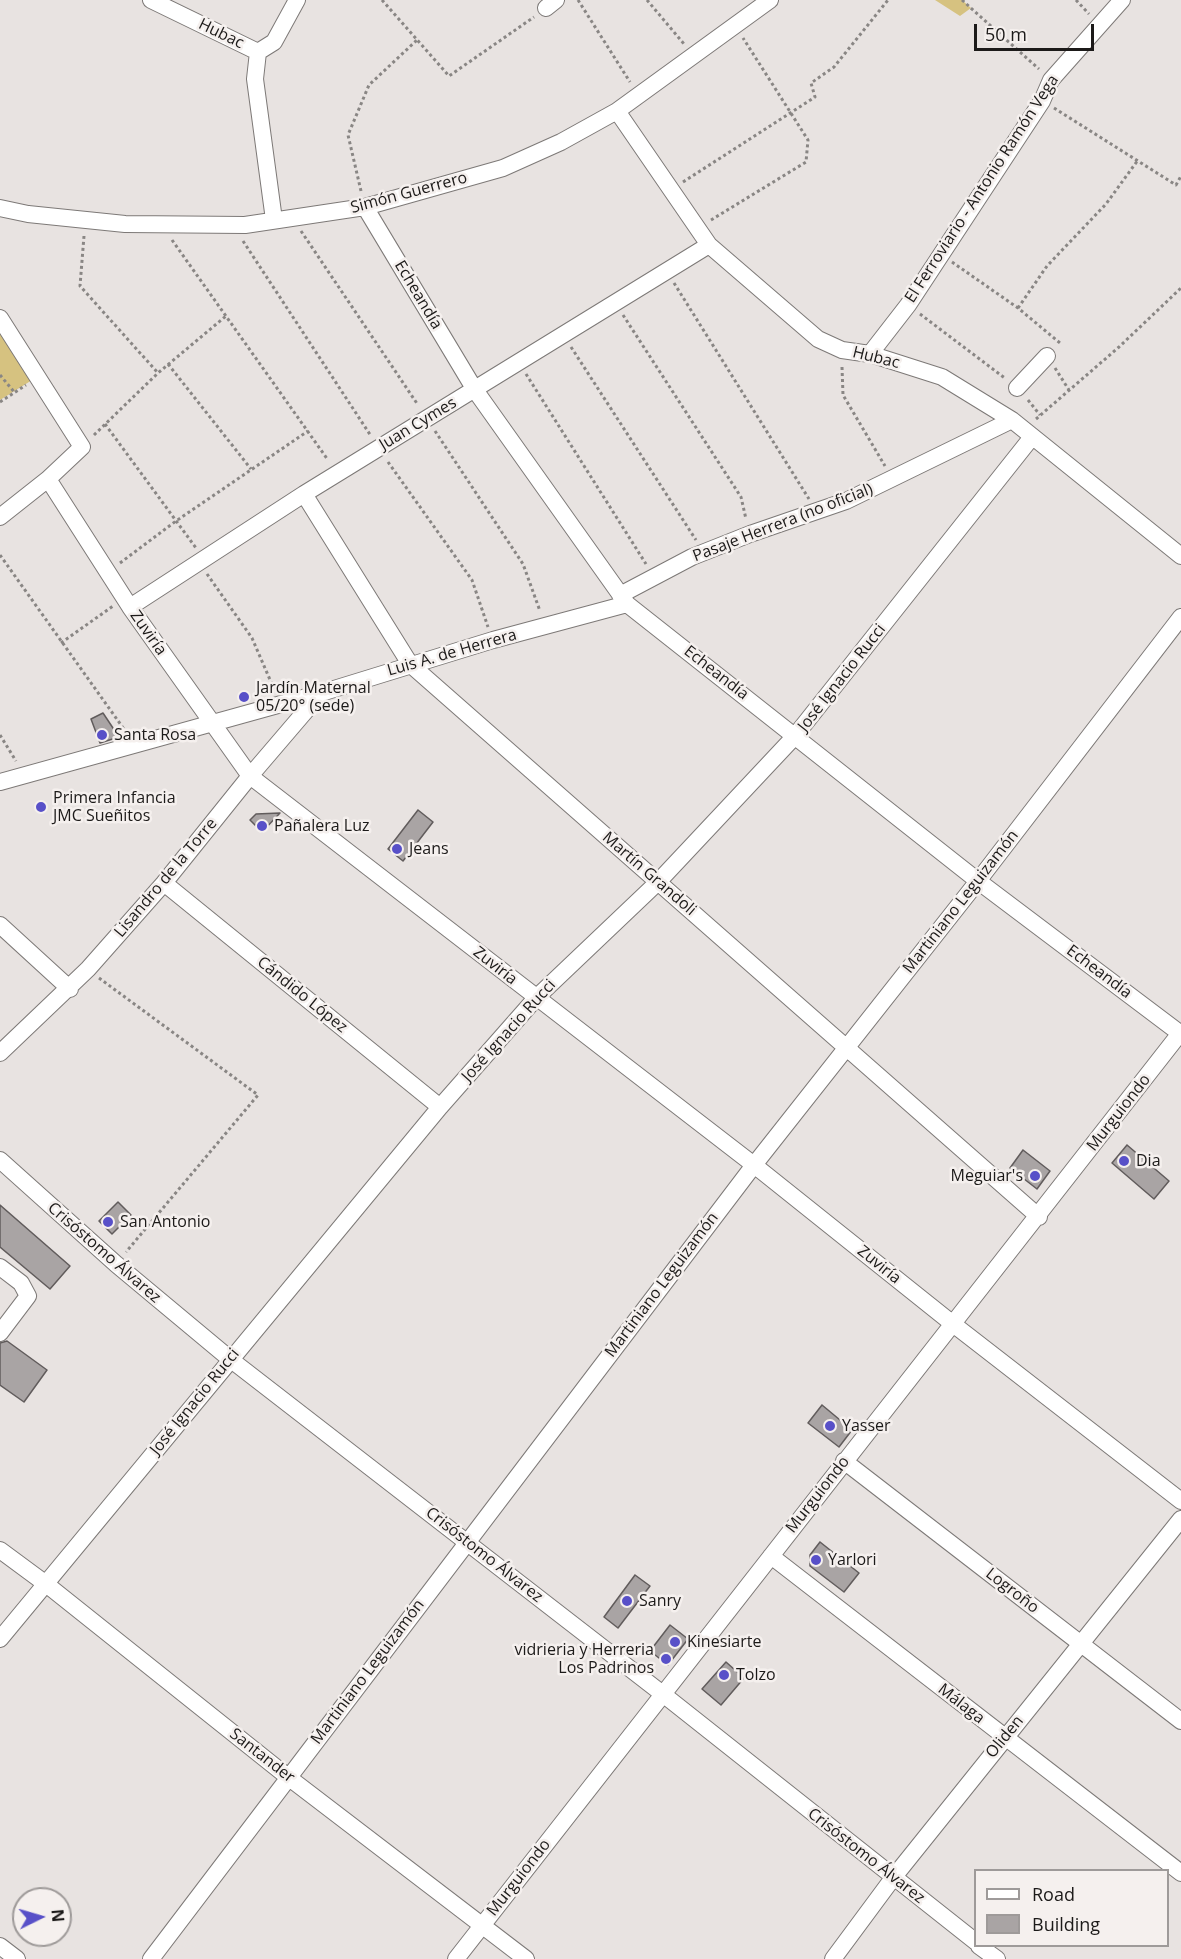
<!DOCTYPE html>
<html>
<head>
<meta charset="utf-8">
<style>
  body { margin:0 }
  #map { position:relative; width:1181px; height:1959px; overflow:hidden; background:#e8e3e1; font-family:"Open Sans",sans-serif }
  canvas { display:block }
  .legend { position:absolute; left:974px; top:1869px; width:195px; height:78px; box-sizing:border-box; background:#f5f0ee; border:2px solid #9e9a99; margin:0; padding:8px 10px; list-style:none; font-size:18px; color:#1c1a19 }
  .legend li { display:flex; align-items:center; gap:12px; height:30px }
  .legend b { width:30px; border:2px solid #9e9a99 }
  .north { position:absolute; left:12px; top:1887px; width:60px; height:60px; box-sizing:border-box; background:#f5f0ee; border:2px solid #9e9a99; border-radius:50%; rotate:85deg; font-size:16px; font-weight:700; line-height:24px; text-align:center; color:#1c1a19 }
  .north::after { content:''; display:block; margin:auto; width:21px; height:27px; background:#5850c8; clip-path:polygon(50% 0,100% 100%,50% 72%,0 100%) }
  .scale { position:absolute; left:974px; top:24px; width:120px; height:27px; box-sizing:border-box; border:3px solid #1c1a19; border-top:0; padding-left:8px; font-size:18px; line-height:21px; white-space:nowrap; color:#1c1a19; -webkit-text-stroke:4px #f5f0ee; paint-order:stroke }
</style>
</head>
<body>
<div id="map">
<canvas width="1181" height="1959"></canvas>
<ul class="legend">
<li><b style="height:8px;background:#fff"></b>Road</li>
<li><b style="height:16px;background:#a9a4a4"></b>Building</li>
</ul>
<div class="north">N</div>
<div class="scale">50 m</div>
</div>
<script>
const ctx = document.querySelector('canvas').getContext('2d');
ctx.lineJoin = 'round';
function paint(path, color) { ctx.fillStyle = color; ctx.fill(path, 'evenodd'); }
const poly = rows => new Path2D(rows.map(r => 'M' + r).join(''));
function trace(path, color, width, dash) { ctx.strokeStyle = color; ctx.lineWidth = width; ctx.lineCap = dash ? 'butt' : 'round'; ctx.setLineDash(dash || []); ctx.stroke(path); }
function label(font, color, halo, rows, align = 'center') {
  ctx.font = font + ' "Open Sans",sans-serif'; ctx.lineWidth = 5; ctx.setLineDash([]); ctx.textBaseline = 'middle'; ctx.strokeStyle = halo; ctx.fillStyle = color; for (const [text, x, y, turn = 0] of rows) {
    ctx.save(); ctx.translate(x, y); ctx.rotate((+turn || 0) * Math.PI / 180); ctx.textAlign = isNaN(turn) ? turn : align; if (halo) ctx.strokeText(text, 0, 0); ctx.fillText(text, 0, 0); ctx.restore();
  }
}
paint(poly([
  [935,0,962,0,971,8,960,16],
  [0,325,37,377,0,400]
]), '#d6c280');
const building = poly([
  [103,713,119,737,100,743,91,719,103,713],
  [418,810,433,822,403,861,388,849,418,810],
  [280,813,262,832,250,820,256,814,280,813],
  [1127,1145,1169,1181,1154,1199,1112,1163,1127,1145],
  [1023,1150,1050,1171,1037,1189,1010,1168,1023,1150],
  [118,1202,131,1215,112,1234,99,1221,118,1202],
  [0,1205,70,1266,50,1289,0,1247,0,1205],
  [7,1341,47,1370,24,1402,0,1385,0,1343,7,1341],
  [822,1405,852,1430,839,1447,808,1423,822,1405],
  [820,1542,859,1573,844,1592,810,1566,810,1555,820,1542],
  [635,1575,650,1586,618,1628,604,1617,635,1575],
  [670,1625,688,1639,668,1665,650,1651,670,1625],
  [726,1662,744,1678,721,1705,702,1689,726,1662]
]);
paint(building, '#a9a4a4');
trace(building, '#615c5c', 1.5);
const minor = poly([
  [151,0,258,52],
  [546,8,556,0],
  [258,52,255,79,274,220],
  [258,52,274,42,297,0],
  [617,111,709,245,818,339,842,350,870,354,942,377,1012,420,1181,556],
  [365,207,475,390,627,604,978,881,1181,1034],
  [0,208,28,214,125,224,245,225,365,207,503,168,561,142,617,111,770,0],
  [0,318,82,447,48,479,130,607,250,776,754,1165,953,1324,1181,1501],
  [870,354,908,305,1042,101,1051,80,1122,0],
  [1017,388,1047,356],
  [304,494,410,664,1039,1217],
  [0,517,48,479],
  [620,595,692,557,750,534,846,501,1012,420],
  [130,607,304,494,709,245],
  [0,782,321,693,493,640,627,604],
  [164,883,440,1107],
  [0,925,70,989],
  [0,1053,88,969,164,883,250,776,321,693],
  [0,1160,116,1264,230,1359,664,1695,976,1942],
  [0,1267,21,1283,28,1296,0,1333],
  [844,1461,1181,1721],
  [0,1550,46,1584,288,1777,526,1959],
  [771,1556,1181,1873],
  [0,1639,440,1107,536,998,658,882,795,736,1032,437],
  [0,1946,17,1959],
  [979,1946,997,1959],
  [151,1959,754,1165,978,881,1181,617],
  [456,1959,1181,1032],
  [833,1959,893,1878,1181,1519]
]);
trace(minor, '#7d7977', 18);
trace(poly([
  [382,0,449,76,534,17],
  [578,0,630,82],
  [647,0,684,44],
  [962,0,1039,69],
  [1076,0,1089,14],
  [1054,108,1176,185,1181,176],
  [683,182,815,97,811,83,834,67,888,0],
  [361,191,348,135,369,85,417,40],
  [711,220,806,162,808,140,743,38],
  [301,231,418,405],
  [84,236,80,286,158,373],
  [172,240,328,460],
  [243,241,371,436],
  [952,262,1018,308,1060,343,1059,345],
  [674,283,809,499],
  [1018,308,1047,266,1106,204,1138,160],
  [920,314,1006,379],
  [623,315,741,497,746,519],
  [571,347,696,540],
  [168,364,251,469],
  [842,367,843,395,885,466],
  [1055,368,1069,390],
  [526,374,646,564],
  [0,375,15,393],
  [1028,400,1040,415],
  [0,402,26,385],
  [1036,419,1119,347,1181,288],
  [105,424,196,548],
  [435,431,523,564,540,611],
  [94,435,158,373,226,316],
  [388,462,472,580,488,627],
  [0,555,126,732],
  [120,563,176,521,308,431],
  [207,574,252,638,274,689],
  [61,643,113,606],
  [0,735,16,761],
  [99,978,258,1095,126,1252]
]), '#898684', 3, [3, 3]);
trace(minor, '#fff', 16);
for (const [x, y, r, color] of [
  [244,697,6,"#5850c8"],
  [102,735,6,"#5850c8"],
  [41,807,6,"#5850c8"],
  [262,826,6,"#5850c8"],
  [397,849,6,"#5850c8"],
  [1124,1161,6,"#5850c8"],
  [1035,1176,6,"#5850c8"],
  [108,1222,6,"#5850c8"],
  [830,1426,6,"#5850c8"],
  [816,1560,6,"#5850c8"],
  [627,1601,6,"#5850c8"],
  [675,1642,6,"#5850c8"],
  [666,1659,6,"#5850c8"],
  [724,1675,6,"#5850c8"]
]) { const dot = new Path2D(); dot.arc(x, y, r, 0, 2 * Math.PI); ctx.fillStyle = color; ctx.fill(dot); trace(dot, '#f5f0ee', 2); }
label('16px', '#1c1a19', '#f5f0ee', [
  ["Hubac",221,34,26],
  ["El Ferroviario - Antonio Ramón Vega",982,189,-57],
  ["Simón Guerrero",409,193,-15],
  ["Echeandía",418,295,59],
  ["Hubac",876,358,14],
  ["Juan Cymes",418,424,-31],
  ["Pasaje Herrera (no oficial)",783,523,-21],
  ["Zuviría",148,633,55],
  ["Luis A. de Herrera",452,653,-16],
  ["Echeandía",716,673,38],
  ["José Ignacio Rucci",842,678,-52],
  ["Martín Grandoli",649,874,41],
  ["Lisandro de la Torre",166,878,-50],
  ["Martiniano Leguizamón",961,902,-52],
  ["Zuviría",495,966,38],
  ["Echeandía",1099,972,37],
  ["Cándido López",302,995,39],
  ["José Ignacio Rucci",509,1031,-48],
  ["Murguiondo",1119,1113,-52],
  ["Crisóstomo Álvarez",104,1253,41],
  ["Zuviría",879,1265,39],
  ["Martiniano Leguizamón",662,1285,-53],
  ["José Ignacio Rucci",195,1402,-51],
  ["Murguiondo",818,1495,-52],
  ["Crisóstomo Álvarez",484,1555,38],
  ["Logroño",1012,1591,38],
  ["Martiniano Leguizamón",368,1672,-53],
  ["Málaga",961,1704,38],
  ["Oliden",1005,1737,-51],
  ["Santander",262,1756,38],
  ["Crisóstomo Álvarez",866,1856,38],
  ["Murguiondo",519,1878,-52]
]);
label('16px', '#1c1a19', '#f5f0ee', [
  ["Jardín Maternal",256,688],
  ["05/20° (sede)",256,706],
  ["Santa Rosa",114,735],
  ["Primera Infancia",53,798],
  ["JMC Sueñitos",53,816],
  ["Pañalera Luz",274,826],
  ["Jeans",409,849],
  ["Dia",1136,1161],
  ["Meguiar's",1023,1176,"right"],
  ["San Antonio",120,1222],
  ["Yasser",842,1426],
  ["Yarlori",828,1560],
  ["Sanry",639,1601],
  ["Kinesiarte",687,1642],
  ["vidrieria y Herreria",654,1650,"right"],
  ["Los Padrinos",654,1668,"right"],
  ["Tolzo",736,1675]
], 'left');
</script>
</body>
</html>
